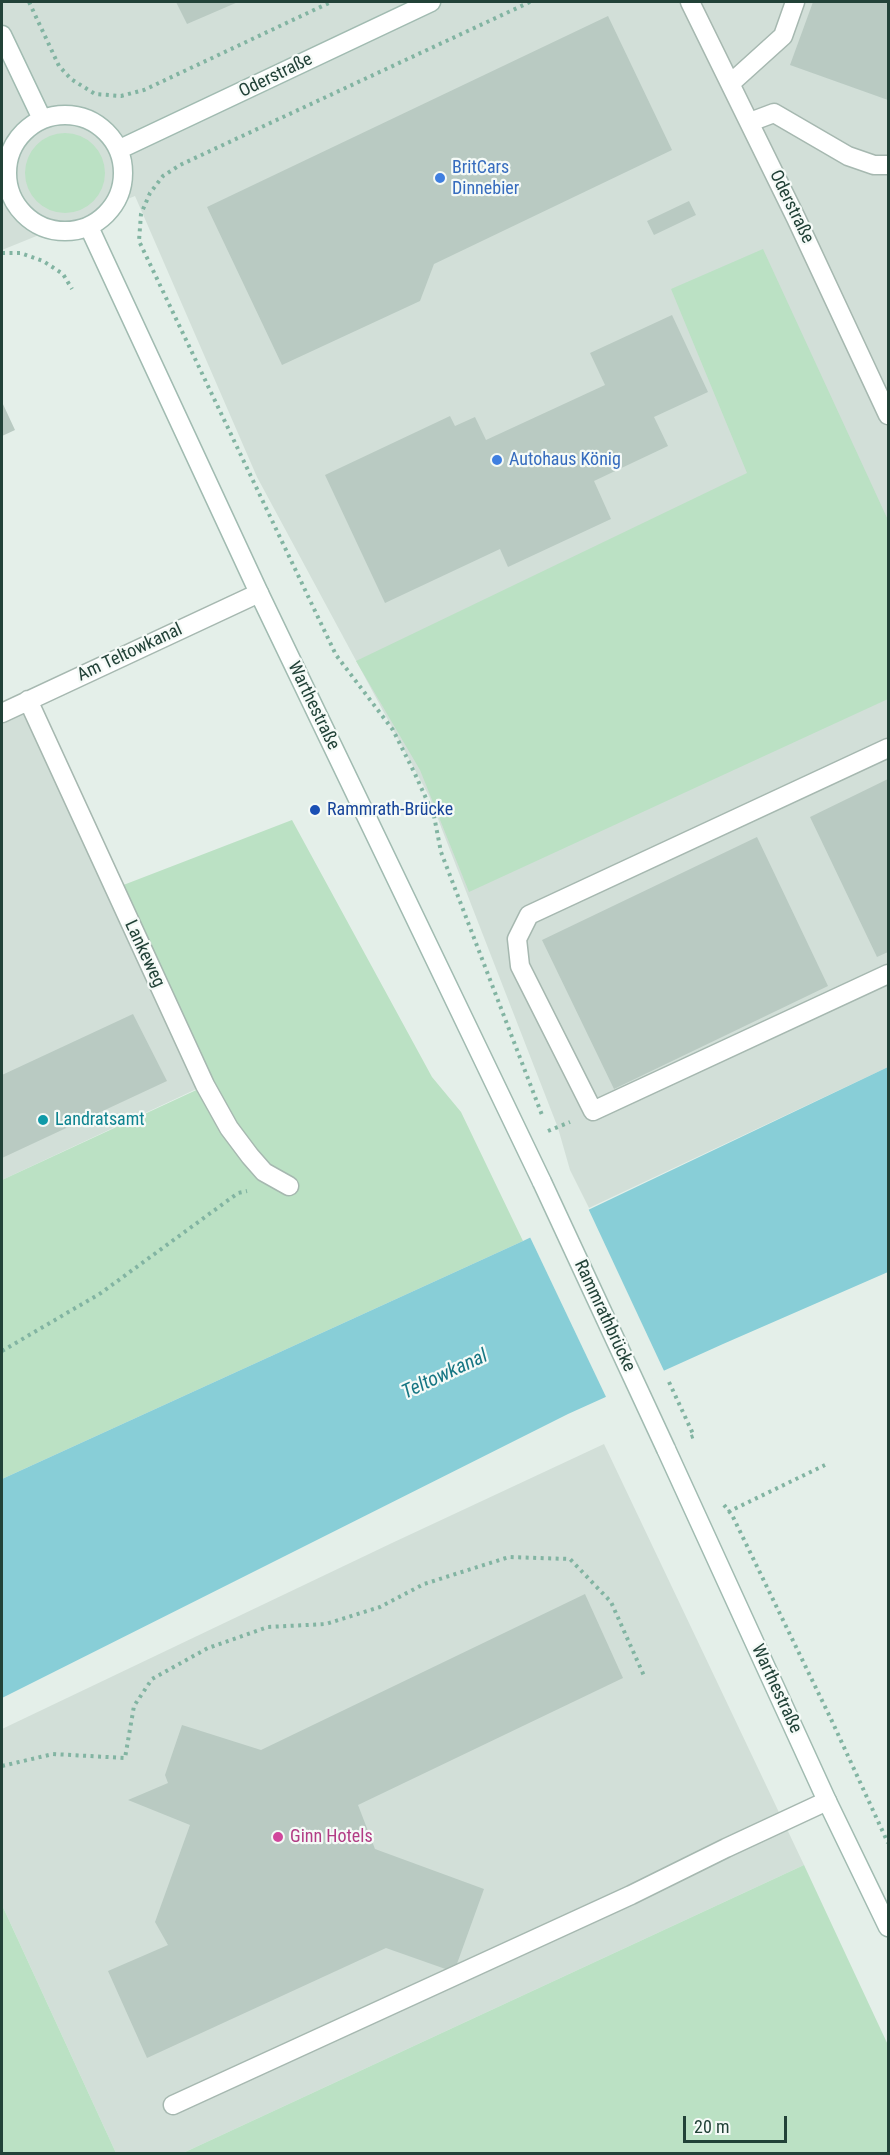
<!DOCTYPE html>
<html>
<head>
<meta charset="utf-8">
<style>
  body { margin:0 }
  #map { position:relative; width:890px; height:2155px; overflow:hidden; background:#e4efe9; font-family:"Roboto Condensed",sans-serif }
  canvas { display:block }
  .frame { position:absolute; inset:0; border:3px solid #224238; pointer-events:none }
  .scale { position:absolute; left:683px; top:2116px; width:104px; height:27px; box-sizing:border-box; border:3px solid #224238; border-top:0; padding-left:8px; font-size:18px; line-height:21px; white-space:nowrap; color:#224238; -webkit-text-stroke:4px #f5faf7; paint-order:stroke }
</style>
</head>
<body>
<div id="map">
<canvas width="890" height="2155"></canvas>
<div class="frame"></div>
<div class="scale">20 m</div>
</div>
<script>
const ctx = document.querySelector('canvas').getContext('2d');
ctx.lineJoin = 'round';
function paint(path, color) { ctx.fillStyle = color; ctx.fill(path, 'evenodd'); }
const poly = rows => new Path2D(rows.map(r => 'M' + r).join(''));
function trace(path, color, width, dash) { ctx.strokeStyle = color; ctx.lineWidth = width; ctx.lineCap = dash ? 'butt' : 'round'; ctx.setLineDash(dash || []); ctx.stroke(path); }
function label(font, color, halo, rows, align = 'center') {
  ctx.font = font + ' "Roboto Condensed",sans-serif'; ctx.lineWidth = 4.5; ctx.setLineDash([]); ctx.textBaseline = 'middle'; ctx.strokeStyle = halo; ctx.fillStyle = color; for (const [text, x, y, turn = 0] of rows) {
    ctx.save(); ctx.translate(x, y); ctx.rotate((+turn || 0) * Math.PI / 180); ctx.textAlign = isNaN(turn) ? turn : align; if (halo) ctx.strokeText(text, 0, 0); ctx.fillText(text, 0, 0); ctx.restore();
  }
}
paint(poly([
  [2,2,888,2,888,1067,589,1208,570,1170,558,1128,429,796,257,477,135,196,2,250],
  [28,700,205,1085,2,1180,2,713],
  [604,1444,804,1865,183,2153,116,2153,2,1905,2,1729,392,1543]
]), '#d2dfd8');
paint(poly([
  '25 173a40 40 0 1 1 80 0a40 40 0 1 1-80 0Z',
  [763,249,888,520,888,699,469,892,420,770,356,661,747,473,671,289],
  [292,820,432,1077,461,1112,523,1241,2,1479,2,1180,205,1086,113,889],
  [804,1865,888,2045,888,2153,183,2153],
  [2,1905,116,2153,2,2153]
]), '#bbe1c4');
paint(poly([
  [888,1067,888,1272,723,1344,568,1414,2,1698,2,1479,523,1241]
]), '#88ced7');
paint(poly([
  [587,1206,665,1373,607,1399,529,1235]
]), '#e4efe9');
paint(poly([
  [176,2,238,2,187,24],
  [813,2,888,2,888,100,790,65],
  [608,16,672,150,434,264,420,301,282,365,207,207],
  [689,201,696,215,654,235,647,221],
  [672,315,708,392,654,417,668,446,594,481,611,519,508,567,500,549,385,603,325,475,450,416,455,426,475,417,486,440,605,385,590,353],
  [2,402,15,430,2,436],
  [888,779,888,952,877,957,810,817],
  [757,837,828,986,614,1089,542,940],
  [133,1014,167,1081,2,1158,2,1075],
  [585,1594,623,1678,358,1805,375,1849,484,1889,454,1972,386,1948,147,2058,108,1971,168,1945,155,1922,190,1825,128,1800,168,1783,165,1775,182,1725,261,1750]
]), '#b9cac2');
const lane = poly([
  [731,83,783,36,795,2],
  [750,122,774,113,848,156,874,165,888,165],
  [888,748,529,915,517,939,520,966,593,1111,888,974],
  [173,2105,631,1895,726,1848,827,1801]
]);
const street = poly([
  [690,2,796,218,888,415],
  [28,700,205,1085,229,1128,250,1156,264,1172,289,1186],
  [2,713,259,593]
]);
const secondary = poly([
  [2,35,42,119],
  '7 173a58 58 0 1 1 116 0a58 58 0 1 1-116 0Z',
  [120,149,431,2],
  [89,227,259,593,542,1182],
  [666,1449,827,1801,888,1927]
]);
trace(lane, '#a6b8b0', 21);
trace(street, '#a6b8b0', 21);
trace(secondary, '#a1bbb1', 21);
trace(poly([
  [29,2,59,66,71,79,95,94,121,96,144,90,331,2],
  [530,2,180,165,163,176,150,193,141,214,139,241,336,655,393,730,415,774,434,816,441,852,542,1115],
  [2,253,20,253,43,261,63,274,72,289],
  [548,1131,570,1122],
  [2,1351,101,1293,238,1193,247,1191],
  [669,1382,694,1436,688,1438],
  [724,1505,732,1515,831,1719,888,1843],
  [728,1512,825,1465],
  [2,1766,53,1754,125,1758,134,1706,152,1679,208,1648,268,1627,326,1624,380,1607,424,1584,509,1557,570,1559,611,1602,645,1678]
]), '#82b4a2', 4, [3, 4.5]);
trace(lane, '#fff', 18);
trace(street, '#fff', 18);
trace(secondary, '#fff', 18);
const secondaryBridge = poly([
  [542,1182,666,1449]
]);
trace(secondaryBridge, '#a1bbb1', 21, []);
trace(secondaryBridge, '#fff', 18);
for (const [x, y, r, color] of [
  [440,178,6,"#3f7fe0"],
  [497,460,6,"#3f7fe0"],
  [315,810,6,"#1a4fb4"],
  [43,1120,6,"#0f9aa8"],
  [278,1837,6,"#d1479c"]
]) { const dot = new Path2D(); dot.arc(x, y, r, 0, 2 * Math.PI); ctx.fillStyle = color; ctx.fill(dot); trace(dot, '#f5faf7', 2); }
label('18px', '#224238', '#f5faf7', [
  ["Oderstraße",276,76,-26],
  ["Oderstraße",791,207,64],
  ["Am Teltowkanal",130,653,-25],
  ["Warthestraße",313,706,64],
  ["Lankeweg",144,954,65],
  ["Rammrathbrücke",604,1316,65],
  ["Warthestraße",776,1689,65]
]);
label('18px', '#366cbe', '#f5faf7', [
  ["BritCars",452,168],
  ["Dinnebier",452,189],
  ["Autohaus König",509,460]
], 'left');
label('18px', '#164399', '#f5faf7', [
  ["Rammrath-Brücke",327,810]
], 'left');
label('18px', '#0d838f', '#f5faf7', [
  ["Landratsamt",55,1120]
], 'left');
label('18px', '#b23c85', '#f5faf7', [
  ["Ginn Hotels",290,1837]
], 'left');
label('italic 20px', '#167683', '#f5faf7', [
  ["Teltowkanal",445,1375,-25]
]);
</script>
</body>
</html>
